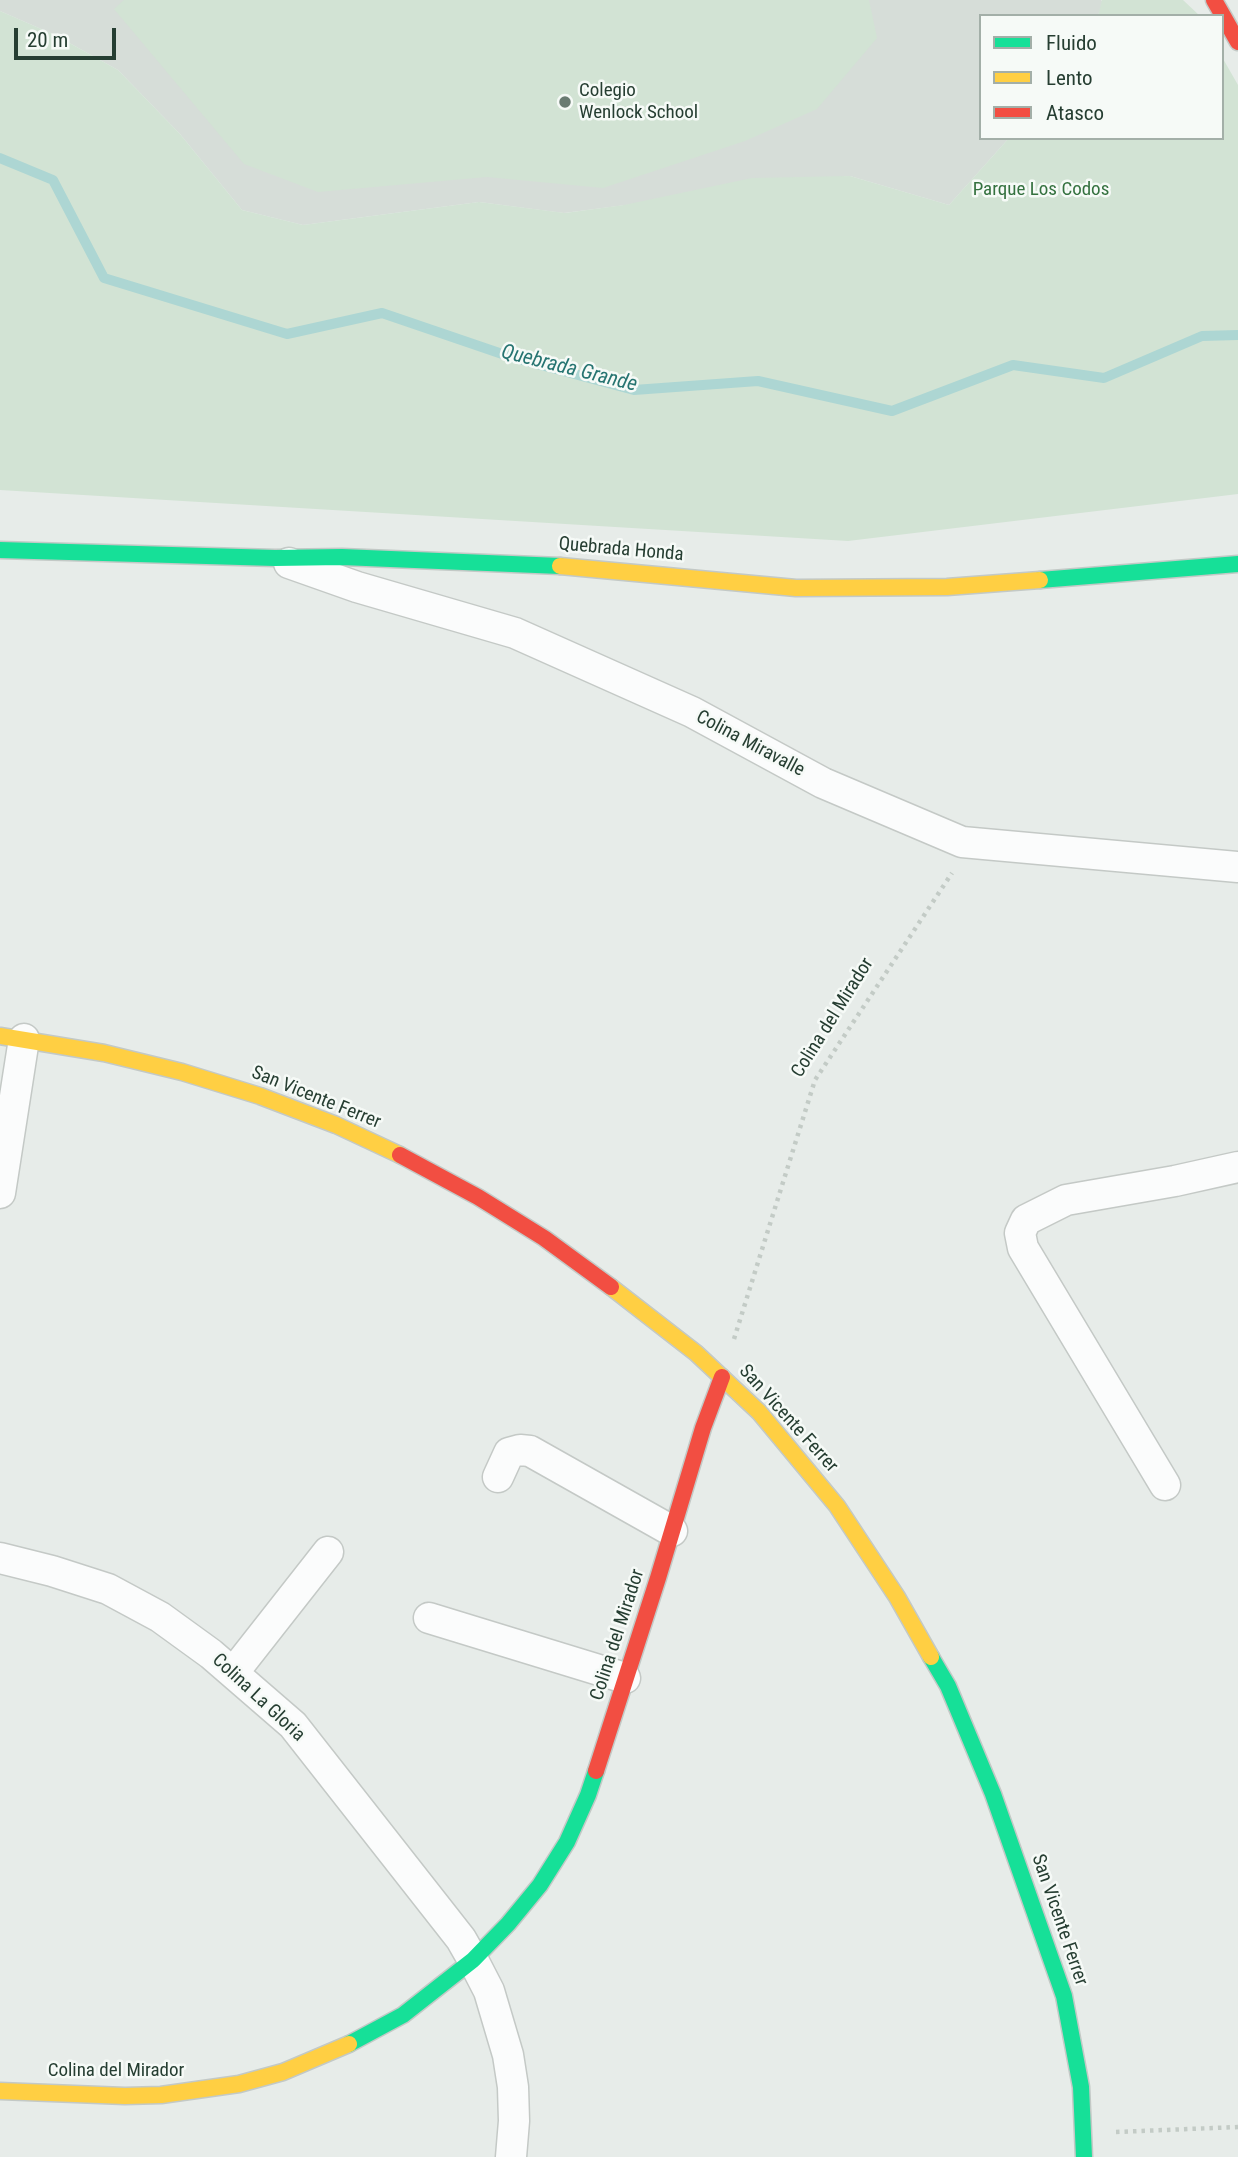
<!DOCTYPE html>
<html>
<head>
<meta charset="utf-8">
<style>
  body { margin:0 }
  #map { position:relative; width:1238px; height:2157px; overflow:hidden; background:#e7ece9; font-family:"Roboto Condensed",sans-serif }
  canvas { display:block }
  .legend { position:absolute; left:979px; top:14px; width:245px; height:126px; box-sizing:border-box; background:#f6faf7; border:2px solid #a3afa8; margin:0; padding:9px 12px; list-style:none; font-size:21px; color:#263e32 }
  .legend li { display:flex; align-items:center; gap:14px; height:35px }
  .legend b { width:35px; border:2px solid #a3afa8 }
  .scale { position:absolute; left:14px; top:28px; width:102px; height:32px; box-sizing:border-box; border:4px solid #263e32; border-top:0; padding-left:9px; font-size:21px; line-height:24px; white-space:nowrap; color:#263e32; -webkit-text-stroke:5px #f6faf7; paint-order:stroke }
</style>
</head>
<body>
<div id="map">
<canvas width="1238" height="2157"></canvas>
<ul class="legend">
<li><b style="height:9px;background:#16e098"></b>Fluido</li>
<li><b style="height:9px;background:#ffcf43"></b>Lento</li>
<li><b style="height:9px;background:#f24e42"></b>Atasco</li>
</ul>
<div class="scale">20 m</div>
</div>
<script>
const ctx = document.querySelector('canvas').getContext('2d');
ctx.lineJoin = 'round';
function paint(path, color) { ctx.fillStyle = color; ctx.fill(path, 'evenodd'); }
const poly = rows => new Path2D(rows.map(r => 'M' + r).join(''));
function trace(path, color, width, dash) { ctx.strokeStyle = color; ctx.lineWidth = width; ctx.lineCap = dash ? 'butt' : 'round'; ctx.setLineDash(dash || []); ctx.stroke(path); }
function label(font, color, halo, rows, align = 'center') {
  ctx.font = font + ' "Roboto Condensed",sans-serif'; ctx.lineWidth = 5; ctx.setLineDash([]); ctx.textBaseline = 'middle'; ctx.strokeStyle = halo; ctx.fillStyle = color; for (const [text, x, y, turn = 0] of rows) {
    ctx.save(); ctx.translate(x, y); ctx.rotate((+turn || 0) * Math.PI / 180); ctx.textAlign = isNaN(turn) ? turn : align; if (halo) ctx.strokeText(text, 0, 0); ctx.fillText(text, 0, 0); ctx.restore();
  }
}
paint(poly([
  [0,0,1101,0,1103,2,1098,16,981,16,981,138,1009,138,949,205,850,176,564,213,479,202,303,225,242,210,180,134,118,70,55,35,0,11]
]), '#d6ddd8');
paint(poly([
  [124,0,869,0,877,38,817,109,745,141,603,188,487,177,318,192,244,164,114,9],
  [1102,0,1183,0,1200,16,1098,16],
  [0,11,55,35,118,70,180,134,242,210,303,225,479,202,565,213,624,205,752,178,850,176,949,205,1009,138,1222,138,1222,57,1238,85,1238,494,848,541,0,490]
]), '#d2e3d4');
trace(poly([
  [0,158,53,180,104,278,287,334,382,313,511,357,634,390,758,381,892,411,1013,365,1104,378,1202,336,1238,335]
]), '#add6d3', 10);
const street = poly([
  [289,563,357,587,515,633,692,712,823,783,962,842,1238,867],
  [0,1193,24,1039],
  [498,1477,509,1453,520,1450,530,1451,672,1531],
  [1165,1485,1023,1248,1020,1233,1026,1220,1066,1200,1175,1181,1238,1167],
  [0,1558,52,1571,108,1589,160,1617,211,1654,293,1725,461,1939,473,1960,489,1991,508,2055,513,2087,514,2121,511,2157],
  [429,1618,625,1678],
  [233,1673,328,1552]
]);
const fast = poly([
  [0,550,275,558,342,557,560,566],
  [1040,580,1238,564],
  [931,1657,948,1686,993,1794,1064,1996,1081,2087,1084,2157],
  [349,2044,403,2015,473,1960,508,1924,540,1885,567,1842,588,1795,596,1771]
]);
const slow = poly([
  [560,566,796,588,947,587,1040,580],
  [0,1036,104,1053,182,1072,260,1096,336,1125,400,1155],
  [611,1287,696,1353,759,1412,837,1506,897,1597,931,1657],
  [0,2091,125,2096,161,2095,239,2084,283,2072,349,2044]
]);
const jam = poly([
  [1214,0,1238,42],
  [400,1155,478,1197,544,1238,611,1287],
  [596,1771,658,1578,703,1428,722,1377]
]);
trace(street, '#c4c9c6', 33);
trace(fast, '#c3c9c6', 19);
trace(slow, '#c3c9c6', 19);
trace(jam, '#c3c9c6', 19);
trace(poly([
  [734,1339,815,1080,952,873],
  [1116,2132,1238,2127]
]), '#c3cbc6', 4.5, [3.5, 5]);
trace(street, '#fbfcfc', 30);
trace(fast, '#16e098', 16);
trace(slow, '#ffcf43', 16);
trace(jam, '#f24e42', 16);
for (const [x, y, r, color] of [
  [565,102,7,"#6a7b72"]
]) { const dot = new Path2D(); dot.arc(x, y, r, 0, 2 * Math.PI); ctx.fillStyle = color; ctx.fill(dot); trace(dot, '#f6faf7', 2.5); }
label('19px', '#263e32', '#f6faf7', [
  ["Colegio",579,91],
  ["Wenlock School",579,113]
], 'left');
label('19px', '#34713f', '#f6faf7', [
  ["Parque Los Codos",1041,190]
]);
label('19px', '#263e32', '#f6faf7', [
  ["Quebrada Honda",621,550,5],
  ["Colina Miravalle",750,744,28],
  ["Colina del Mirador",833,1018,-58],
  ["San Vicente Ferrer",316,1098,22],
  ["San Vicente Ferrer",788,1419,48],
  ["Colina del Mirador",618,1635,-72],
  ["Colina La Gloria",258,1698,43],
  ["San Vicente Ferrer",1059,1920,71],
  ["Colina del Mirador",116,2071]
]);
label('italic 21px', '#267471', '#f6faf7', [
  ["Quebrada Grande",569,369,14]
]);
</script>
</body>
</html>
